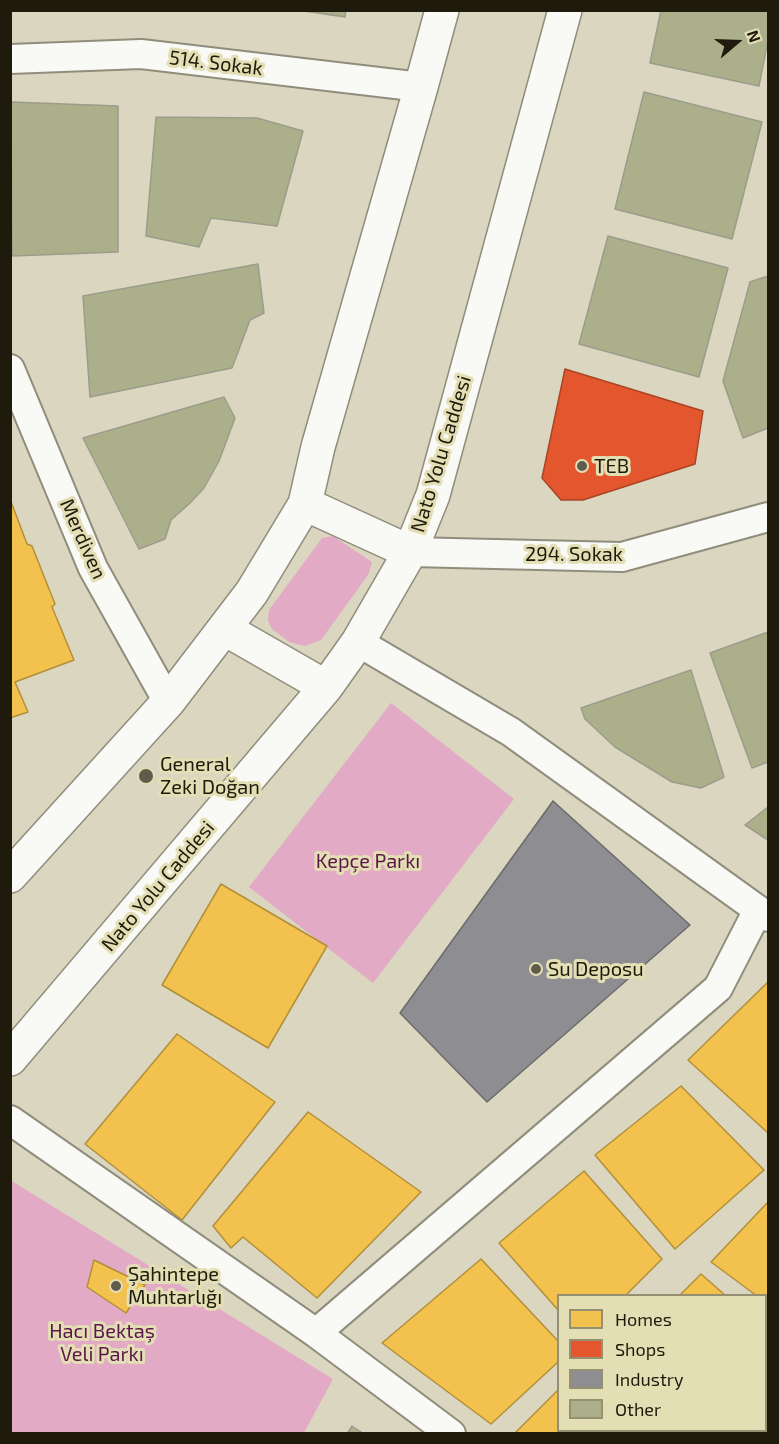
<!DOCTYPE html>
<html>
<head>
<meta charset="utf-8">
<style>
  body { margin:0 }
  #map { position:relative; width:779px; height:1444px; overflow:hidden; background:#dad6c0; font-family:"Exo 2",sans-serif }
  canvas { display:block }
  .frame { position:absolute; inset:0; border:12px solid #1e1b0c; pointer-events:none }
  .legend { position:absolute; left:557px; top:1294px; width:210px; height:138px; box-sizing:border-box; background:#e4deb5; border:2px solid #959071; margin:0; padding:8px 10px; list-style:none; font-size:18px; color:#1e1b0c }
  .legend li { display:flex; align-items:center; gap:12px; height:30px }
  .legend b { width:30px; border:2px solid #959071 }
  .north { position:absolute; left:707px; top:12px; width:60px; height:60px; -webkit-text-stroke:4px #e4deb5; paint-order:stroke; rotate:71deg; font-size:16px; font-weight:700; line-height:24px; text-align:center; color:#1e1b0c }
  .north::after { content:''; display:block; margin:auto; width:21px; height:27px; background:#1e1b0c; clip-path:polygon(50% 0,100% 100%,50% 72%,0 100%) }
</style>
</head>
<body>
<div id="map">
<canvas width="779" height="1444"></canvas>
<div class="frame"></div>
<ul class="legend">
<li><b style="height:16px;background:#f2c14e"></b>Homes</li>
<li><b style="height:16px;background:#e4572e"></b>Shops</li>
<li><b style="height:16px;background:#8d8d92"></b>Industry</li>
<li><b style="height:16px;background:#acb08a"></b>Other</li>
</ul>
<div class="north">N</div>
</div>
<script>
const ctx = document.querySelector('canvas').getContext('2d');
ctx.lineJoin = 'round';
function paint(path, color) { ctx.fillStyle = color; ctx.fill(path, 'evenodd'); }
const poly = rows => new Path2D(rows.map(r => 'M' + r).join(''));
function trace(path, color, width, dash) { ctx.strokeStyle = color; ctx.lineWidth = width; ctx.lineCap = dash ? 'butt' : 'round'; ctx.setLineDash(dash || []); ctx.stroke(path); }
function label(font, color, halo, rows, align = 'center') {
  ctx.font = font + ' "Exo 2",sans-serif'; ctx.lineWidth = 6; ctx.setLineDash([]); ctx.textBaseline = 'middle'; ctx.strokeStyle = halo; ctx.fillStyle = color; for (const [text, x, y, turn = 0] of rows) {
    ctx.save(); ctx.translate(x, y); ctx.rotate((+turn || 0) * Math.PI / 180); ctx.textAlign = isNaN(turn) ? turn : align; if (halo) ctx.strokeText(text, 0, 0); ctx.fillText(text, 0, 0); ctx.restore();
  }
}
paint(poly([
  [333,536,372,562,368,575,321,640,305,646,289,642,272,629,268,621,269,610,322,538],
  [391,703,514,799,373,983,249,887],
  [10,1180,333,1379,304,1433,11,1433]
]), '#e3aac6');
const homes = poly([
  [10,499,27,544,32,546,55,604,52,607,74,660,15,682,28,712,10,718,10,499],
  [221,884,327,946,268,1048,162,985,221,884],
  [768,982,768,1133,688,1060,768,982],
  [177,1034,275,1102,182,1220,85,1144,177,1034],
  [681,1086,764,1170,675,1249,595,1155,681,1086],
  [308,1112,421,1192,317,1298,243,1237,231,1248,213,1226,308,1112],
  [584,1171,662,1259,625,1296,558,1296,558,1310,499,1243,584,1171],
  [768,1202,768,1304,766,1302,766,1296,757,1296,711,1262,768,1202],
  [481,1259,558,1341,558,1362,491,1424,382,1343,481,1259],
  [94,1260,145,1285,126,1313,87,1287,94,1260],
  [701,1274,726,1296,679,1296,701,1274],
  [766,1330,768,1332,768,1371,766,1374,766,1330],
  [558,1390,558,1430,663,1430,667,1434,514,1434,558,1390]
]);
paint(homes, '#f2c14e');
trace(homes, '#b28f3a', 1.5);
const shops = poly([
  [565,369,703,411,695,464,583,500,561,500,542,478,565,369]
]);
paint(shops, '#e4572e');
trace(shops, '#a94524', 1.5);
const industry = poly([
  [553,801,690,925,487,1102,400,1013,553,801]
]);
paint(industry, '#8d8d92');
trace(industry, '#6c6b6a', 1.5);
const building = poly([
  [297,10,346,10,345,17,297,10],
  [661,10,768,10,768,40,759,86,650,63,661,10],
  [644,92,762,122,732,239,615,209,644,92],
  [11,102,118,106,118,252,12,256,11,102],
  [156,117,257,118,303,131,277,226,211,218,199,247,146,236,156,117],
  [608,236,728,268,699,377,579,344,608,236],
  [258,264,264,313,250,320,232,368,90,397,83,296,258,264],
  [768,276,768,428,743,438,723,381,750,282,768,276],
  [224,397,235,418,219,461,204,488,190,503,171,520,165,539,139,549,83,438,224,397],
  [768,632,768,762,752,768,710,653,768,632],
  [691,670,724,777,701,788,672,782,615,747,585,719,581,708,691,670],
  [768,807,768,840,745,825,768,807],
  [352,1426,364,1434,347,1434,352,1426]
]);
paint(building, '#acb08a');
trace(building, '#9c9c8b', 1.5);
const street = poly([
  [10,59,141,54,421,87],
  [10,369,93,568,168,702],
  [410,552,622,557,768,517],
  [358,642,511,732,768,917],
  [10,1120,316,1333,451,1434],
  [316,1333,718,988,758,910],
  [766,1434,768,1431]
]);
const secondary = poly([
  [305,504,410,552],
  [225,629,326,687],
  [10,876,168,702,252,592,305,504,318,447,421,87,442,10],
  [10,1059,326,687,358,642,410,552,433,495,565,10]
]);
trace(street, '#908d7c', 32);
trace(secondary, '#908d7c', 36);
trace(street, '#f9f9f6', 28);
trace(secondary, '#f9f9f6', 33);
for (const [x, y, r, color] of [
  [582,466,6,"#605c4b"],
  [146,776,8,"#605c4b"],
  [536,969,6,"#605c4b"],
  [116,1286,6,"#605c4b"]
]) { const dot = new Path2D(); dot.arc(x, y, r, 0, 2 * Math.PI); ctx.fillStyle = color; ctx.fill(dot); trace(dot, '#e4deb5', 2); }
label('20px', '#1e1b0c', '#e4deb5', [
  ["514. Sokak",216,63,7],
  ["Nato Yolu Caddesi",441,454,-73],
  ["Merdiven",83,539,66],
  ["294. Sokak",574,554],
  ["Nato Yolu Caddesi",158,886,-50]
]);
label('20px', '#1e1b0c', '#e4deb5', [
  ["TEB",594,466],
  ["General",160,764],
  ["Zeki Doğan",160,787],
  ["Su Deposu",548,969],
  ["Şahintepe",128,1274],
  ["Muhtarlığı",128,1297]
], 'left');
label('20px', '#5b174a', '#e4deb5', [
  ["Kepçe Parkı",368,861],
  ["Hacı Bektaş",102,1331],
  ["Veli Parkı",102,1354]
]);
</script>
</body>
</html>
